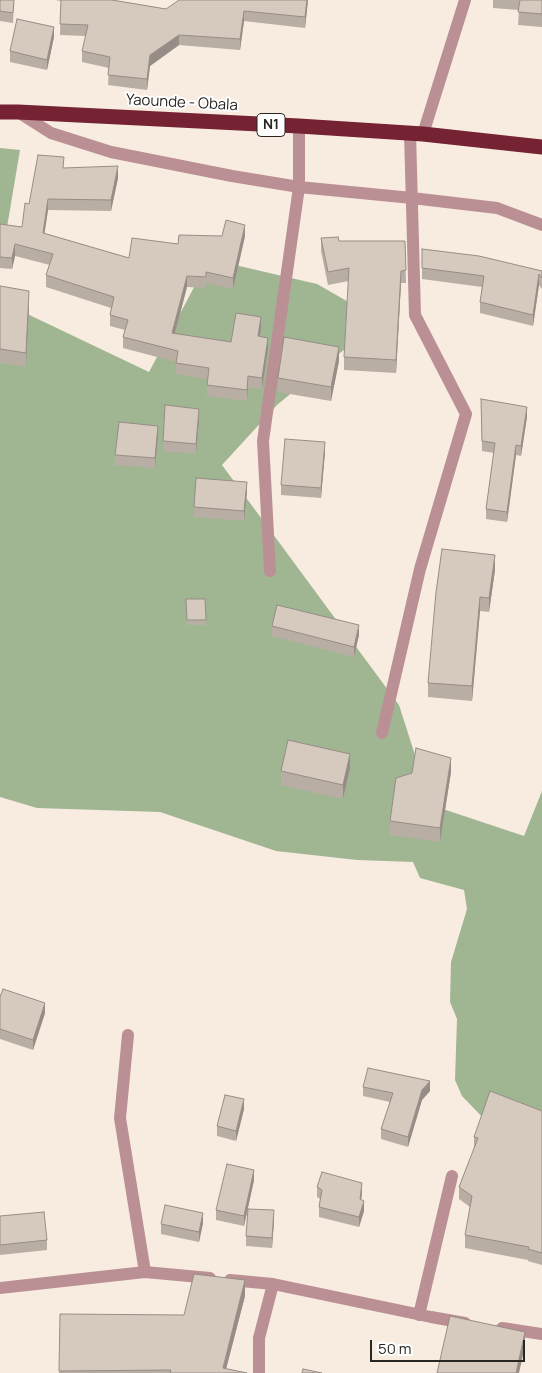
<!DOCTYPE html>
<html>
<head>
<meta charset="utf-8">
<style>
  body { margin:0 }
  #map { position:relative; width:542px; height:1373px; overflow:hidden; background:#f8ece0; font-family:Manrope,sans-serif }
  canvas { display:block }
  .scale { position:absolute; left:370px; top:1340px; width:155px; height:22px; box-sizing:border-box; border:2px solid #292521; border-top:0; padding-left:6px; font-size:15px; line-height:18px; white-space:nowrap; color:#292521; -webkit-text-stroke:4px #fff; paint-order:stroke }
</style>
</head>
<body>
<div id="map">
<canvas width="542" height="1373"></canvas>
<div class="scale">50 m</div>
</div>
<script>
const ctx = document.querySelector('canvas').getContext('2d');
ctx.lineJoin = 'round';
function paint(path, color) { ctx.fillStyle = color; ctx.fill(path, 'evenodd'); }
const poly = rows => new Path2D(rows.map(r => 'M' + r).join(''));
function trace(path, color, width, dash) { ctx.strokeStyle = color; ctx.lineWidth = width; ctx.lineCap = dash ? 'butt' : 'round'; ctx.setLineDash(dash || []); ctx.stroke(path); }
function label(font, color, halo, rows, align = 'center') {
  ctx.font = font + ' Manrope,sans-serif'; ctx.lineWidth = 4; ctx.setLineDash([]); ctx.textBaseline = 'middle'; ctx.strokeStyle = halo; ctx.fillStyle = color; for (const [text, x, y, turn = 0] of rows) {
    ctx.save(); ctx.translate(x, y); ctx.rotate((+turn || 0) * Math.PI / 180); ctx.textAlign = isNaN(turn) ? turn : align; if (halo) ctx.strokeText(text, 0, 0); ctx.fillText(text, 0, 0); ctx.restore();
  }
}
paint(poly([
  [0,148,20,150,0,269],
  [209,259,317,284,380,320,277,405,222,465,399,705,431,805,524,836,542,791,542,1148,488,1123,462,1096,455,1080,457,1019,450,1002,451,962,467,909,464,890,420,878,413,862,357,860,276,851,160,812,37,808,0,797,0,301,149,372]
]), '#a0b692');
trace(poly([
  [18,112,51,133,111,152,232,176,299,187,412,198,497,208,542,225],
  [423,134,465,0],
  [270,571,263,441,299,187,299,126],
  [382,733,420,569,466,414,415,315,410,133],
  [128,1035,120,1118,145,1272],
  [230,1280,273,1284,431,1317,465,1323],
  [0,1288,145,1272,210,1278],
  [419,1315,452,1176],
  [502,1328,542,1334],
  [259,1373,259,1338,273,1284]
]), '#bb9094', 12);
trace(poly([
  [0,112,18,112,299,126,423,134,542,147]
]), '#752232', 15);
paint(poly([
  [0,0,14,0,13,23,0,21],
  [55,0,112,0,166,9,308,0,308,1,305,28,244,21,240,50,179,45,150,66,147,90,108,85,109,68,82,62,82,51,86,36,60,35,61,1],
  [493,0,542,0,542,27,518,25,519,10,493,8],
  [54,37,47,70,10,62,10,51],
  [64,168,118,178,111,211,48,210,44,233,129,258,178,244,222,236,245,236,233,289,206,283,206,288,187,287,175,334,231,342,261,329,259,336,268,349,262,389,248,387,247,401,207,396,207,379,176,374,176,362,123,348,123,337,125,330,110,326,110,315,111,308,46,287,46,275,50,265,15,256,12,269,0,268,0,224,22,227,29,204],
  [321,238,339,241,405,241,406,283,401,283,396,373,344,370,344,357,349,281,328,285,321,251],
  [422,249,542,271,542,289,539,285,533,326,480,313,480,302,482,287,422,279],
  [0,286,29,305,26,367,0,363],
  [339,361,331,401,278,392,278,378],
  [481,399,527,417,521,456,516,455,507,522,486,519,486,509,494,453,482,451],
  [199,419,196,454,163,451,163,441],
  [158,436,155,468,115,465,115,455],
  [325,452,321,498,281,495,281,485],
  [247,492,244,521,194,517,194,507],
  [495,570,489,612,480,611,472,701,428,697,428,683],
  [186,599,205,599,206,625,187,625],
  [272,626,359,635,354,657,272,636],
  [350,768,343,799,281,785,281,771],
  [451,772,440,842,390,835,390,821],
  [0,997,45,1013,33,1050,0,1039],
  [363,1087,430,1091,422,1100,408,1147,381,1139,381,1129,390,1102,363,1096],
  [244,1109,236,1141,217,1136,217,1126],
  [542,1111,542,1265,528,1261,528,1260,465,1248,465,1235,470,1207,459,1199,459,1187,474,1149,474,1137],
  [254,1180,244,1226,216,1220,216,1210],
  [317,1187,362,1193,361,1200,364,1211,359,1227,319,1217,319,1207,320,1199,317,1197],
  [0,1216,47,1240,47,1250,0,1255],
  [274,1220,272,1248,246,1246,246,1236],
  [203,1223,199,1242,161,1234,161,1224],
  [245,1296,226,1369,247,1373,59,1373,59,1371,184,1315]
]), '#b8aea4');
paint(poly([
  [307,0,308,0,305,28,305,17],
  [244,11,244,21,240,50,240,39],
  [54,27,54,37,47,70,47,60],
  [179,35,179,45,150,66,147,90,147,79,150,55],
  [118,166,118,178,111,211,111,200],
  [48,199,48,210,43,244,43,233],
  [245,225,245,236,233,289,233,278],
  [15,244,15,256,12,269,12,258],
  [401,271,401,283,396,373,396,360],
  [539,274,539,285,533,326,533,315],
  [187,276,187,287,172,344,172,333],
  [29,291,29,305,26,367,26,353],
  [261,317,261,329,258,347,258,336],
  [268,338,268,349,262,389,262,378],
  [339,347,339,361,331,401,331,387],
  [248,376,248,387,247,401,247,390],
  [527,407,527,417,521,456,521,446],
  [199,409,199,419,196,454,196,444],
  [158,426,158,436,155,468,155,458],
  [325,442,325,452,321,498,321,488],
  [516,445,516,455,507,522,507,512],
  [247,482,247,492,244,521,244,511],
  [495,555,495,570,489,612,489,598],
  [480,597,480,611,472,701,472,686],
  [359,625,359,635,354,657,354,647],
  [350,754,350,768,343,799,343,785],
  [451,758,451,772,440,842,440,828],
  [45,1003,45,1013,33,1050,33,1040],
  [430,1081,430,1091,422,1100,408,1147,408,1137,422,1090],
  [244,1099,244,1109,236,1141,236,1131],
  [254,1170,254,1180,244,1226,244,1216],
  [362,1183,362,1193,360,1209,360,1199],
  [364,1201,364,1211,359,1227,359,1217],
  [274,1210,274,1220,272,1248,272,1238],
  [203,1213,203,1223,199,1242,199,1232],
  [245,1280,245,1296,225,1373,223,1368],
  [525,1332,525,1346,519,1373,516,1373]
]), '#968d86');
const building = poly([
  [0,0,14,0,13,13,0,11,0,0],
  [61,0,112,0,166,9,179,0,307,0,305,17,244,11,240,39,179,35,150,55,147,79,108,75,110,57,82,51,88,25,60,24,61,0],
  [520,0,542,0,542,14,518,12,520,0],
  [17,19,54,27,47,60,10,51,17,19],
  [38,155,64,157,63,168,118,166,111,200,48,199,43,233,129,258,132,238,178,244,179,235,222,236,226,220,245,225,233,278,206,272,206,277,187,276,172,333,231,342,236,313,261,317,258,336,268,338,262,378,248,376,247,390,207,385,209,368,176,363,178,351,123,337,128,320,110,315,114,297,46,275,53,254,15,244,12,258,0,257,0,224,22,227,25,203,29,204,38,155],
  [338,237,339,241,405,241,406,270,401,271,396,360,344,357,349,268,328,272,321,238,338,237],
  [422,249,479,256,542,271,542,278,539,274,533,315,480,302,484,276,422,268,422,249],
  [0,286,29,291,26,353,0,349,0,286],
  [284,337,339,347,331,387,278,378,284,337],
  [481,399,527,407,521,446,516,445,507,512,486,509,495,443,482,441,481,399],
  [165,405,199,409,196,444,163,441,165,405],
  [119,422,158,426,155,458,115,455,119,422],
  [285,439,325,442,321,488,281,485,285,439],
  [196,478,247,482,244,511,194,507,196,478],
  [442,549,495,555,489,598,480,597,472,686,428,683,436,592,442,549],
  [186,599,205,599,206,620,187,620,186,599],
  [277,605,359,625,354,647,272,626,277,605],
  [288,740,350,754,343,785,281,771,288,740],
  [416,748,451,758,440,828,390,821,396,778,412,773,416,748],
  [3,989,45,1003,33,1040,0,1029,0,997,3,989],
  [368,1068,430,1081,422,1090,408,1137,381,1129,393,1093,363,1087,368,1068],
  [490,1091,542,1111,542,1253,528,1249,529,1247,465,1235,472,1196,459,1187,478,1138,474,1137,490,1091],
  [225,1095,244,1099,236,1131,217,1126,225,1095],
  [227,1164,254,1170,244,1216,216,1210,227,1164],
  [322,1172,362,1183,360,1199,364,1201,359,1217,319,1207,322,1190,317,1187,322,1172],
  [165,1205,203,1213,199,1232,161,1224,165,1205],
  [248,1209,274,1210,272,1238,246,1236,248,1209],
  [44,1212,47,1240,0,1245,0,1216,44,1212],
  [194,1274,245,1280,223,1368,247,1373,170,1373,171,1370,59,1371,60,1314,184,1315,194,1274],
  [450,1316,525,1332,516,1373,437,1373,450,1316],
  [303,1369,322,1373,302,1373,303,1369]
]);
paint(building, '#d6cabf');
trace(building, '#968d86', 1);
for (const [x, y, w] of [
  [271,125,28]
]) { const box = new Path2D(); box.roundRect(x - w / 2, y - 11.5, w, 23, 4); ctx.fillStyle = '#fff'; ctx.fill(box); trace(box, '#292521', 1); }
label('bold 14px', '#292521', null, [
  ["N1",271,125]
]);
label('15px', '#292521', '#fff', [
  ["Yaounde - Obala",182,103,3]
]);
</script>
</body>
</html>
